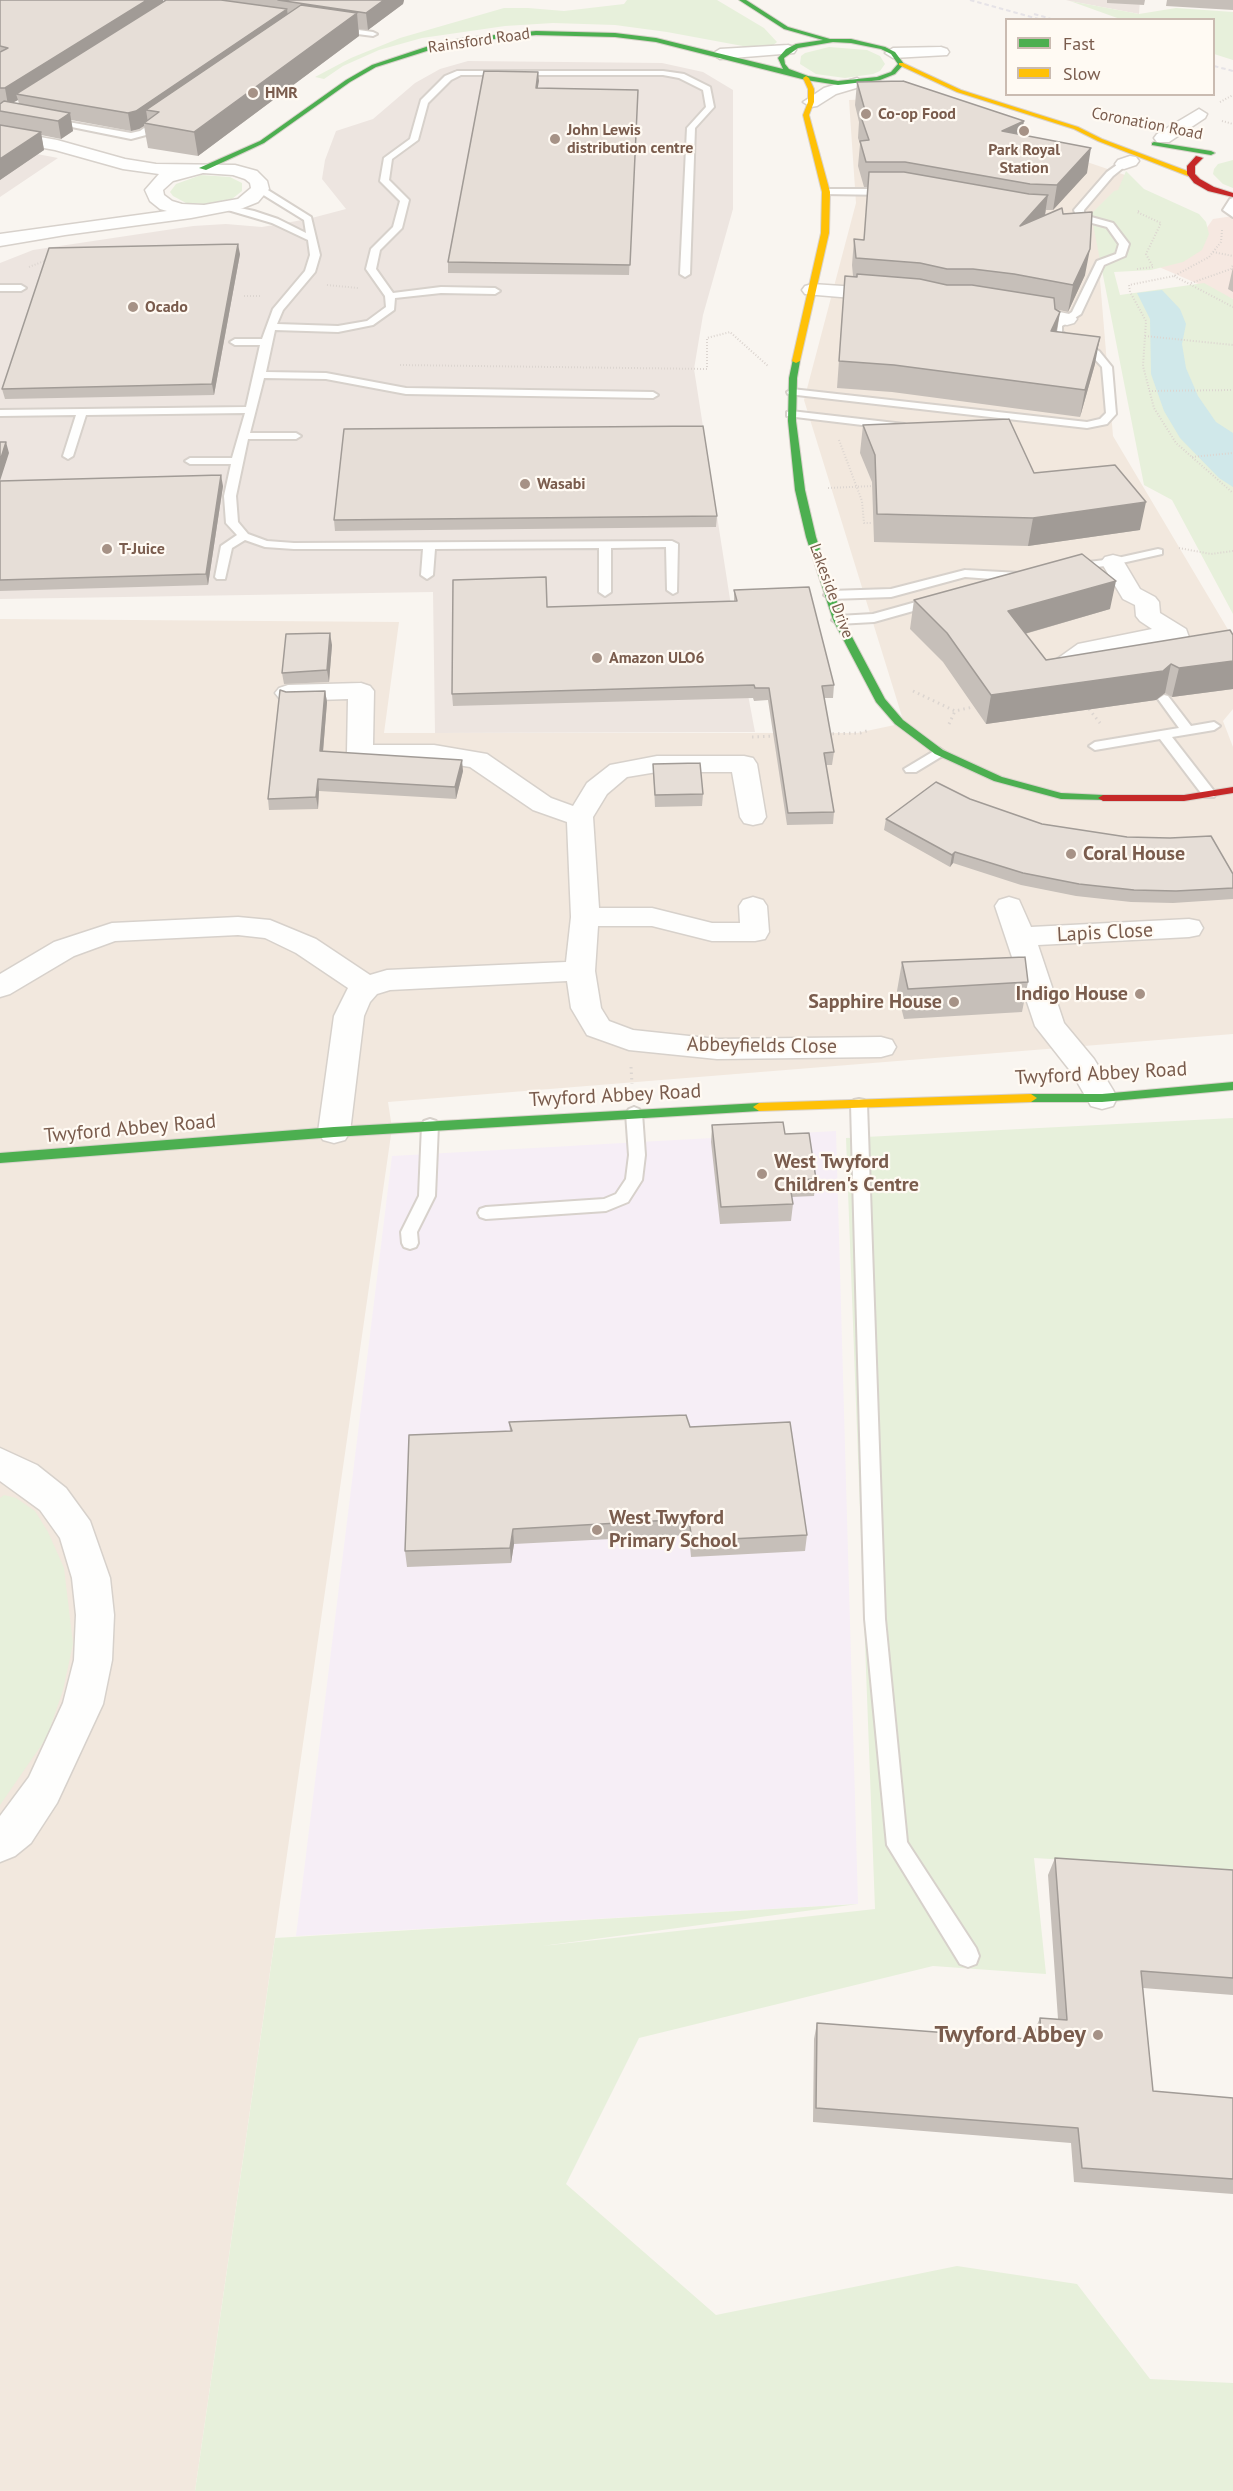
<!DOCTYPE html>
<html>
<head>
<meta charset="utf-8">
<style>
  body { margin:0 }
  #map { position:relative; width:1233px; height:2491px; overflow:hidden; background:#f9f5f0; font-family:"PT Sans",sans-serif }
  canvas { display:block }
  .legend { position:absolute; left:1005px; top:18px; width:210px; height:78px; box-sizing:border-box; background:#fffaf3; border:2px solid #cabbb1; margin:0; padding:8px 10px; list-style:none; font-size:18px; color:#7a5c4d }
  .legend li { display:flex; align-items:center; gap:12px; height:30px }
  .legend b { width:30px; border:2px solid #cabbb1 }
</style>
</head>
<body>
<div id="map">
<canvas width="1233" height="2491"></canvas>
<ul class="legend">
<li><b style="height:8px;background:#4caf50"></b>Fast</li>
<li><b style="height:8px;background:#ffc107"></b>Slow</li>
</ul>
</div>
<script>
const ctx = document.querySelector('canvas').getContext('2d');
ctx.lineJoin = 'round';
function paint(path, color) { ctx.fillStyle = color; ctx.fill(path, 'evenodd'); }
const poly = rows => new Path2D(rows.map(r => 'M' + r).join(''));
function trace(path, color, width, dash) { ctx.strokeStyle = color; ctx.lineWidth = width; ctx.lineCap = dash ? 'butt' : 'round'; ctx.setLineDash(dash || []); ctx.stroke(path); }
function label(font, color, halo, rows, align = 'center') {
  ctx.font = font + ' "PT Sans",sans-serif'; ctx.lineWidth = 4.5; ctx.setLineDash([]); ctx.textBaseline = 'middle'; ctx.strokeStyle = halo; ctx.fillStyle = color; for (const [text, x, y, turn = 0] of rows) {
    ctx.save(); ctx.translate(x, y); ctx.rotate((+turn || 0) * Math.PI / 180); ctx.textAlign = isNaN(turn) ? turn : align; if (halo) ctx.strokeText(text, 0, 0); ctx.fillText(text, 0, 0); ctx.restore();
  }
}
paint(poly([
  [900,98,1128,176,1100,280,1113,436,1233,638,1233,709,1223,721,1233,747,1233,1034,388,1102,392,1128,195,2491,0,2491,0,619,399,622,384,733,857,733,904,723,804,400,856,203,849,100]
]), '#f2e8de');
paint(poly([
  [1233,216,1233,299,1159,267,1189,253,1213,219]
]), '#f6e8e1');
paint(poly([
  [1066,0,1140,0,1139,14,1070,1],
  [468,61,662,63,703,72,733,90,733,209,703,315,694,369,730,599,755,732,435,733,433,592,0,599,0,263,33,250,193,226,226,224,262,227,308,219,346,209,322,179,325,160,336,131,373,119,415,83,440,69],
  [0,147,58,158,0,197]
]), '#ede5e0');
paint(poly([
  [836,1131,858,1904,296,1936,392,1156]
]), '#f6eef6');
paint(poly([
  [627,0,717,0,764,28,777,42,771,47,748,47,667,32,615,25,553,23,505,26,422,38,379,50,343,66,324,79,315,77,351,58,400,38,504,8,528,8,564,11,624,4],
  [1070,1,1139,14,1176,8,1233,12,1233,60,1214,54,1214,20,1120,19],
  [829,47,867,50,880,56,885,64,880,71,873,74,845,78,816,74,800,64,801,56,805,53],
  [1233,160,1233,188,1223,184,1213,174,1214,169,1218,164],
  [1126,171,1144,189,1199,214,1206,222,1209,234,1202,250,1183,262,1151,270,1114,272,1120,295,1204,283,1233,299,1233,614,1172,500,1144,485,1091,214,1114,191,1118,190],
  [201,175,230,177,242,183,242,191,232,199,205,204,186,203,173,196,170,192,176,184],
  [1233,1118,1233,1870,1034,1858,1046,1974,933,1966,639,2038,566,2184,716,2315,957,2266,1077,2284,1150,2379,1233,2383,1233,2491,195,2491,275,1938,858,1904,542,1946,875,1909,846,1138],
  [4,1495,16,1498,35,1511,48,1532,64,1568,73,1644,63,1690,47,1737,0,1805,0,1498]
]), '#e7f0db');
paint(poly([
  [1162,290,1180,309,1186,324,1182,344,1186,368,1198,396,1216,422,1233,433,1233,487,1219,478,1180,438,1164,411,1151,374,1150,319,1137,293]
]), '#d0e8ea');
const lane = poly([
  [337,27,373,32,377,34,373,36,334,31,334,27,337,27],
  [457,71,663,71,684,74,710,87,714,107,695,128,690,274,685,277,680,274,687,128,706,107,703,90,679,78,663,75,461,75,451,80,428,103,418,140,392,159,389,180,409,200,402,228,380,250,376,269,393,293,441,287,495,288,500,291,495,294,441,293,395,298,394,310,373,325,338,332,275,330,266,372,326,373,406,388,653,392,658,395,653,398,406,394,326,379,264,378,250,433,296,433,301,436,296,439,248,439,236,496,238,522,248,534,267,541,294,543,672,541,678,544,677,592,673,594,667,590,666,547,611,548,611,592,605,596,599,592,599,548,435,549,433,575,427,579,421,575,423,549,294,549,265,547,245,540,232,548,225,579,217,579,215,577,221,546,237,535,226,523,224,496,231,464,190,464,185,461,190,458,232,458,245,413,86,415,73,456,68,459,63,456,76,415,0,416,0,410,246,407,260,345,235,345,230,342,235,339,262,339,273,309,305,271,310,255,308,240,272,223,221,208,226,205,254,211,278,219,306,233,304,220,257,191,257,187,263,187,311,217,320,255,315,272,283,310,277,324,338,326,367,321,386,307,385,296,366,269,371,249,393,227,400,201,380,181,384,158,410,139,421,100,445,76,457,71],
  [160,117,167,119,146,135,131,139,47,122,51,119,131,133,140,131,160,117],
  [1121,162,1128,164,1113,176,1084,210,1084,215,1113,223,1129,244,1125,256,1104,265,1081,314,1062,326,1062,332,1099,351,1112,367,1116,414,1107,424,1087,428,788,394,787,392,792,389,1087,422,1100,419,1106,413,1102,367,1091,355,1053,335,1052,325,1072,312,1097,261,1116,254,1119,244,1107,227,1077,219,1074,210,1107,172,1121,162],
  [826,189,889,189,893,192,889,195,823,194,823,190,826,189],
  [1233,198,1233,217,1223,210,1230,199,1233,198],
  [0,285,21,285,26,288,21,291,0,291,0,285],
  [791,411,904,424,909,427,904,430,787,416,787,412,791,411],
  [1158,549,1162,550,1162,554,1113,565,1072,570,1066,567,1072,564,1113,559,1158,549],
  [965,570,1020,573,1026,577,1020,581,965,577,891,597,830,599,824,595,830,591,891,589,965,570],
  [934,597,938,598,938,604,874,622,838,624,832,620,838,616,873,614,934,597],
  [1164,695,1168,696,1191,726,1214,722,1220,726,1214,730,1172,737,1214,791,1216,794,1214,797,1204,797,1160,739,1095,750,1089,746,1095,742,1179,728,1158,699,1164,695],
  [939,748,945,752,944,755,916,772,906,772,904,769,939,748],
  [859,1099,864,1100,867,1104,885,1619,907,1842,976,1948,979,1956,976,1964,968,1967,960,1964,887,1845,865,1619,851,1104,854,1100,859,1099],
  [634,1107,639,1109,642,1113,645,1155,642,1180,628,1202,606,1211,486,1219,480,1217,478,1213,480,1209,486,1207,604,1199,616,1194,626,1179,629,1155,626,1113,629,1109,634,1107],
  [430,1119,436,1121,438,1125,435,1196,417,1232,418,1243,416,1247,410,1249,404,1247,402,1243,401,1232,419,1196,422,1125,424,1121,430,1119]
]);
const street = poly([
  [788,45,794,47,796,50,794,53,720,59,712,54,720,49,788,45],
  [941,47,947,49,949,52,947,55,893,58,885,53,893,48,941,47],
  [857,78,865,83,863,86,836,94,817,106,811,107,803,102,824,88,857,78],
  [1199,109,1207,114,1205,118,1169,142,1157,142,1154,138,1157,134,1199,109],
  [0,130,57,140,125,159,156,164,235,165,257,171,267,181,269,189,258,202,243,208,191,218,65,235,0,246,0,234,167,211,160,209,150,201,145,190,159,174,123,169,55,150,0,140,0,130],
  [203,173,233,175,245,179,250,183,251,188,238,199,204,205,182,204,172,201,164,195,163,190,173,181,203,173],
  [1130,156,1136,157,1139,161,1136,165,1124,169,1118,168,1115,164,1118,160,1130,156],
  [812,284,888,289,895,291,898,295,895,299,888,301,805,294,802,290,805,286,812,284],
  [1016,303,1074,315,1077,319,1074,323,1067,325,1009,313,1006,309,1009,305,1016,303],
  [1113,555,1121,557,1140,589,1155,597,1159,602,1160,613,1186,629,1195,654,1192,659,1183,661,1174,659,1167,640,1094,655,1068,674,1059,676,1050,674,1047,669,1050,664,1078,644,1152,629,1140,621,1136,616,1135,605,1123,599,1101,562,1105,557,1113,555],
  [361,683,370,686,374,691,373,745,434,745,487,754,551,798,573,806,587,783,610,765,657,756,744,756,753,758,757,764,766,817,762,823,753,825,744,823,740,817,732,772,657,772,627,777,607,794,593,817,599,908,652,908,712,923,740,923,739,906,743,900,753,897,763,900,767,906,769,932,765,939,755,941,712,941,652,926,598,926,595,971,601,1008,609,1021,633,1030,717,1039,881,1037,892,1040,896,1047,892,1054,881,1057,717,1059,629,1050,587,1035,571,1008,567,981,390,990,377,994,370,1002,364,1016,350,1132,345,1140,334,1143,323,1140,318,1132,334,1016,348,988,296,953,265,938,238,935,115,941,74,956,10,994,0,997,0,974,54,942,112,923,238,917,270,920,316,939,370,975,387,970,566,962,571,917,567,822,533,810,470,767,434,761,360,761,351,758,347,753,348,699,288,701,279,698,275,693,279,688,288,685,361,683],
  [1009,897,1019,900,1031,927,1189,919,1199,921,1203,928,1199,935,1189,937,1038,945,1064,1023,1094,1059,1113,1090,1117,1098,1113,1106,1102,1109,1091,1106,1072,1073,1035,1026,995,906,999,900,1009,897],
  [0,1448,37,1465,66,1488,90,1521,110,1578,114,1615,112,1660,103,1704,57,1803,31,1843,15,1856,0,1862,0,1816,29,1777,63,1703,74,1660,76,1615,72,1578,60,1538,40,1510,0,1481,0,1448]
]);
const fast = poly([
  [739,0,746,0,788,27,830,39,851,39,885,47,895,52,904,64,895,74,880,80,838,85,806,80,656,42,615,37,536,35,464,42,433,49,376,67,350,82,264,143,206,170,199,168,260,141,346,80,372,65,429,46,464,38,536,31,615,33,656,38,783,69,778,58,786,49,796,44,823,40,784,29,739,0],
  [833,42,851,43,881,49,891,54,898,64,891,72,877,77,838,81,808,76,789,69,785,64,784,58,798,48,833,42],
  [1154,142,1211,151,1215,153,1211,155,1152,145,1152,143,1154,142],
  [793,359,800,361,797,378,796,421,805,490,816,537,843,620,885,699,903,720,943,750,1002,777,1061,793,1103,795,1107,796,1107,800,1061,799,994,781,935,754,895,724,876,702,833,620,806,537,795,490,788,421,789,378,793,359],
  [1233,1082,1233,1090,1102,1102,1031,1102,1025,1098,1031,1094,1102,1094,1233,1082],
  [759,1103,765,1107,759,1111,334,1137,0,1163,0,1153,334,1127,759,1103]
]);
const slow = poly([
  [899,63,903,63,961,90,1078,127,1102,139,1195,174,1188,176,1098,141,1074,129,957,92,899,65,899,63],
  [806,76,809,78,814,89,814,102,809,115,830,192,829,233,800,361,796,363,792,361,821,233,822,192,803,115,808,102,808,89,803,78,806,76],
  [1031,1094,1037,1098,1031,1102,759,1111,753,1107,759,1103,1031,1094]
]);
const jam = poly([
  [1196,156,1203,158,1195,166,1195,174,1200,179,1214,187,1233,193,1233,197,1208,191,1194,183,1187,174,1187,166,1196,156],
  [1233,787,1233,793,1184,801,1103,801,1098,798,1103,795,1184,795,1233,787]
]);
trace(lane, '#d7d1cb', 4);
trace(street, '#d7d1cb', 3);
trace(fast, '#d9d2cb', 2);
trace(slow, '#d9d2cb', 2);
trace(jam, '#d9d2cb', 2);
trace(poly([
  [1220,102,1233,95],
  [1222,121,1233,124],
  [1222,230,1221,242,1209,257,1174,276,1129,285,1130,292,1146,321,1143,366,1154,408,1176,443,1233,493],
  [1213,252,1233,256],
  [29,267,47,260],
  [1137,269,1153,267,1146,254,1161,223,1137,212,1139,211],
  [1174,276,1233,307],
  [1191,283,1231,269,1233,265],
  [327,285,358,288],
  [244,296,261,296],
  [1145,336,1233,345],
  [400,365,707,369,707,338,730,332,768,366],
  [1149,391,1233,390],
  [839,440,862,501,864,523,871,523],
  [1192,457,1233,453],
  [828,488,873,486],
  [1179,548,1211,554,1233,551]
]), '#dcd5d0', 2, [1, 2]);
trace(poly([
  [913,691,955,711,973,707],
  [1089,709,1100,723],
  [949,724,955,711],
  [827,734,860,733,870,730],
  [752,737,778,736],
  [631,1067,632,1084]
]), '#dcd5d0', 3, [1.5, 4]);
paint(lane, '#fefefd');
paint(street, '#fefefd');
paint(fast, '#4caf50');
paint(slow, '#ffc107');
paint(jam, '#c62828');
trace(poly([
  [970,0,1042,20],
  [1034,14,1055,20],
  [1214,66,1233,71]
]), '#e6e3e7', 2, [4.5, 3]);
paint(poly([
  [0,0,163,0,163,2,166,0,404,0,403,4,368,30,359,29,359,36,198,156,148,148,144,126,139,129,131,131,71,120,73,131,61,139,41,135,44,150,0,180],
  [18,100,19,104,12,103],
  [1107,0,1145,0,1144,5,1107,3],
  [1167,0,1233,0,1233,10,1166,6],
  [538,72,538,88,638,90,629,275,448,273,448,262],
  [857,82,1022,135,1087,173,1053,210,1046,210,1045,216,1063,214,1085,275,1068,312,1055,309,1060,312,1057,332,1095,364,1080,417,892,392,837,388,845,276,853,276,852,265,854,239,864,240,868,187,864,187,858,166,860,144,858,138,859,122,855,105],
  [240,254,214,395,5,399,2,389],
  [1233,267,1233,292,1228,289],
  [863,425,1034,473,1140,530,1028,546,874,542,872,482,860,453],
  [0,481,223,486,208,585,0,591],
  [717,516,716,527,335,531,334,520],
  [734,590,834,685,833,698,824,698,834,752,832,765,826,765,834,812,833,824,787,825,768,700,754,701,753,698,453,706,452,694,547,607,734,601],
  [914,600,1110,609,1025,634,1046,660,1233,635,1233,689,1172,697,1165,693,1156,700,986,724,943,662,910,629],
  [332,645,329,682,284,684,282,673],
  [325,691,327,702,323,752,463,771,456,799,319,791,318,809,269,810,268,799,286,692],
  [653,764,703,794,702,806,655,807],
  [970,799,1042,824,1233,874,1233,899,1173,903,1131,902,1076,896,1021,885,953,863,950,867,884,830,886,819],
  [902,962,1028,982,1022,1012,904,1019,897,991],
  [712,1125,785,1134,816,1179,814,1196,791,1197,793,1204,791,1221,720,1224,711,1142],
  [509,1422,690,1427,807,1535,805,1551,691,1557,689,1535,514,1544,511,1563,407,1567,405,1551,510,1431],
  [1055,1858,1233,1870,1233,1995,1143,1988,1153,2091,1233,2098,1233,2194,1074,2182,1071,2143,813,2122,814,2039,817,2023,1034,2040,1033,2034,1040,2018,1058,2019,1048,1875]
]), '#c6bfb9');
paint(poly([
  [147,0,163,0,164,7,16,94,18,100,8,105,5,88],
  [384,0,404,0,403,4,368,30,366,13],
  [287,9,289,25,159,112,146,110,148,123,144,123,144,126,139,129,131,131,128,113],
  [357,13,359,36,198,156,194,132],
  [538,72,539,81,536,98,536,88],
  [70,113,73,131,61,139,58,121],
  [1024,121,1020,146,1002,131],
  [41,132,44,150,0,180,0,159],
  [1091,148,1087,173,1053,210,1057,185],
  [1048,195,1044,220,1020,226],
  [238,244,240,254,214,395,212,384],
  [1090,249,1085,275,1068,312,1073,285],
  [1060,312,1055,339,1051,331],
  [1100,337,1095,364,1080,417,1085,390],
  [6,442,9,453,0,481,0,461],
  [221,475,223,486,208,585,206,574],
  [1146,502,1140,530,1028,546,1033,518],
  [1116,581,1110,609,1003,640,1008,611],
  [330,633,332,645,329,682,327,670],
  [1233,661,1233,689,1172,697,1179,668],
  [1171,664,1165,693,1156,700,986,724,991,695],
  [325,691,327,702,322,763,320,751],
  [462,760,463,771,456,799,455,787],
  [318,779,319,791,318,809,316,797],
  [955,852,953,863,950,867,952,855],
  [513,1529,514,1544,511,1563,510,1548]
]), '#a19b96');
const building = poly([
  [0,0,147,0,5,88,0,88,0,52,8,48,0,46,0,0],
  [166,0,221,0,287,9,136,111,128,113,16,94,166,0],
  [278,0,384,0,366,13,278,0],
  [301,5,357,13,194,132,144,123,159,112,146,110,301,5],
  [484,71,538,72,536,88,638,90,630,265,448,262,484,71],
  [903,81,1024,121,1002,131,1091,148,1057,185,1030,184,905,162,866,162,860,141,869,140,860,114,866,114,857,82,903,81],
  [4,101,70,113,58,121,0,111,0,104,4,101],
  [0,125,41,132,0,159,0,125],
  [869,172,904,172,1029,194,1048,195,1020,226,1062,208,1063,214,1092,212,1090,249,1073,285,1014,274,973,269,947,269,920,263,856,258,854,239,864,240,869,172],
  [238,244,212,384,2,389,49,248,238,244],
  [857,274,920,279,947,285,972,285,1054,298,1055,309,1060,312,1051,331,1100,337,1085,390,894,365,839,361,845,276,857,277,857,274],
  [1009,419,1034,473,1115,465,1146,502,1033,518,877,514,875,455,863,425,1009,419],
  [703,426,717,516,334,520,344,429,703,426],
  [0,442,6,442,0,461,0,442],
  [221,475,206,574,0,580,0,481,221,475],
  [1082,554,1116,581,1008,611,1046,660,1230,630,1233,635,1233,661,1179,668,1171,664,1163,671,991,695,947,633,914,600,1082,554],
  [546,577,547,607,737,601,734,590,809,587,834,685,822,686,834,752,824,753,834,812,788,813,769,688,755,688,754,685,452,694,453,580,546,577],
  [330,633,327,670,282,673,286,634,330,633],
  [280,690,286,692,325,691,320,751,462,760,455,787,318,779,316,797,268,799,280,690],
  [700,763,703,794,655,795,653,764,700,763],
  [936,782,970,799,1042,824,1127,837,1170,838,1211,836,1233,874,1233,888,1176,891,1134,890,1079,884,1023,873,955,852,952,855,886,819,936,782],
  [1025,957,1028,982,908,989,902,962,1025,957],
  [783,1122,785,1134,809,1133,816,1179,789,1180,793,1204,721,1207,712,1125,783,1122],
  [686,1415,690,1427,790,1422,807,1535,692,1541,689,1519,513,1529,510,1548,405,1551,409,1435,512,1431,509,1422,686,1415],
  [1055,1858,1233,1870,1233,1978,1141,1971,1153,2091,1233,2098,1233,2179,1082,2168,1078,2128,816,2108,817,2023,1041,2040,1040,2018,1067,2020,1055,1858]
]);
paint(building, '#e6ded7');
trace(building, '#a19b96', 1.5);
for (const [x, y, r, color] of [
  [253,93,6,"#a69286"],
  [866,114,6,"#a69286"],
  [1024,131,6,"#a69286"],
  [555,139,6,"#a69286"],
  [133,307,6,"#a69286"],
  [525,484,6,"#a69286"],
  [107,549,6,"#a69286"],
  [597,658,6,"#a69286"],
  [1071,854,6,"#a69286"],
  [1140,994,6,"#a69286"],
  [954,1002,6,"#a69286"],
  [762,1174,6,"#a69286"],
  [597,1530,6,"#a69286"],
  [1098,2035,6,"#a69286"]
]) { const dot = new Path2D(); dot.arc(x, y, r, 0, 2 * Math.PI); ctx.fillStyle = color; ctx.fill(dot); trace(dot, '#fffaf3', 2); }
label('16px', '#7a5c4d', '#fffaf3', [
  ["Rainsford Road",479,41,-8],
  ["Coronation Road",1147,124,11],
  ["Lakeside Drive",831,591,70]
]);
label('bold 16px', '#7a5c4d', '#fffaf3', [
  ["HMR",265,93],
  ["Co-op Food",878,114],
  ["John Lewis",567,130],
  ["distribution centre",567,148],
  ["Park Royal",1024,150,"center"],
  ["Station",1024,168,"center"],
  ["Ocado",145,307],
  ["Wasabi",537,484],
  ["T-Juice",119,549],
  ["Amazon ULO6",609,658]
], 'left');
label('bold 20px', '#7a5c4d', '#fffaf3', [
  ["Coral House",1083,854],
  ["Indigo House",1128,994,"right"],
  ["Sapphire House",942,1002,"right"],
  ["West Twyford",774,1162],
  ["Children's Centre",774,1185],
  ["West Twyford",609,1518],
  ["Primary School",609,1541]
], 'left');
label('20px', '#7a5c4d', '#fffaf3', [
  ["Lapis Close",1105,933,-3],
  ["Abbeyfields Close",762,1046,1],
  ["Twyford Abbey Road",1101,1074,-3],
  ["Twyford Abbey Road",615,1096,-3],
  ["Twyford Abbey Road",130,1129,-5]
]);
label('bold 24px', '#7a5c4d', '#fffaf3', [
  ["Twyford Abbey",1086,2035]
], 'right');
</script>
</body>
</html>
